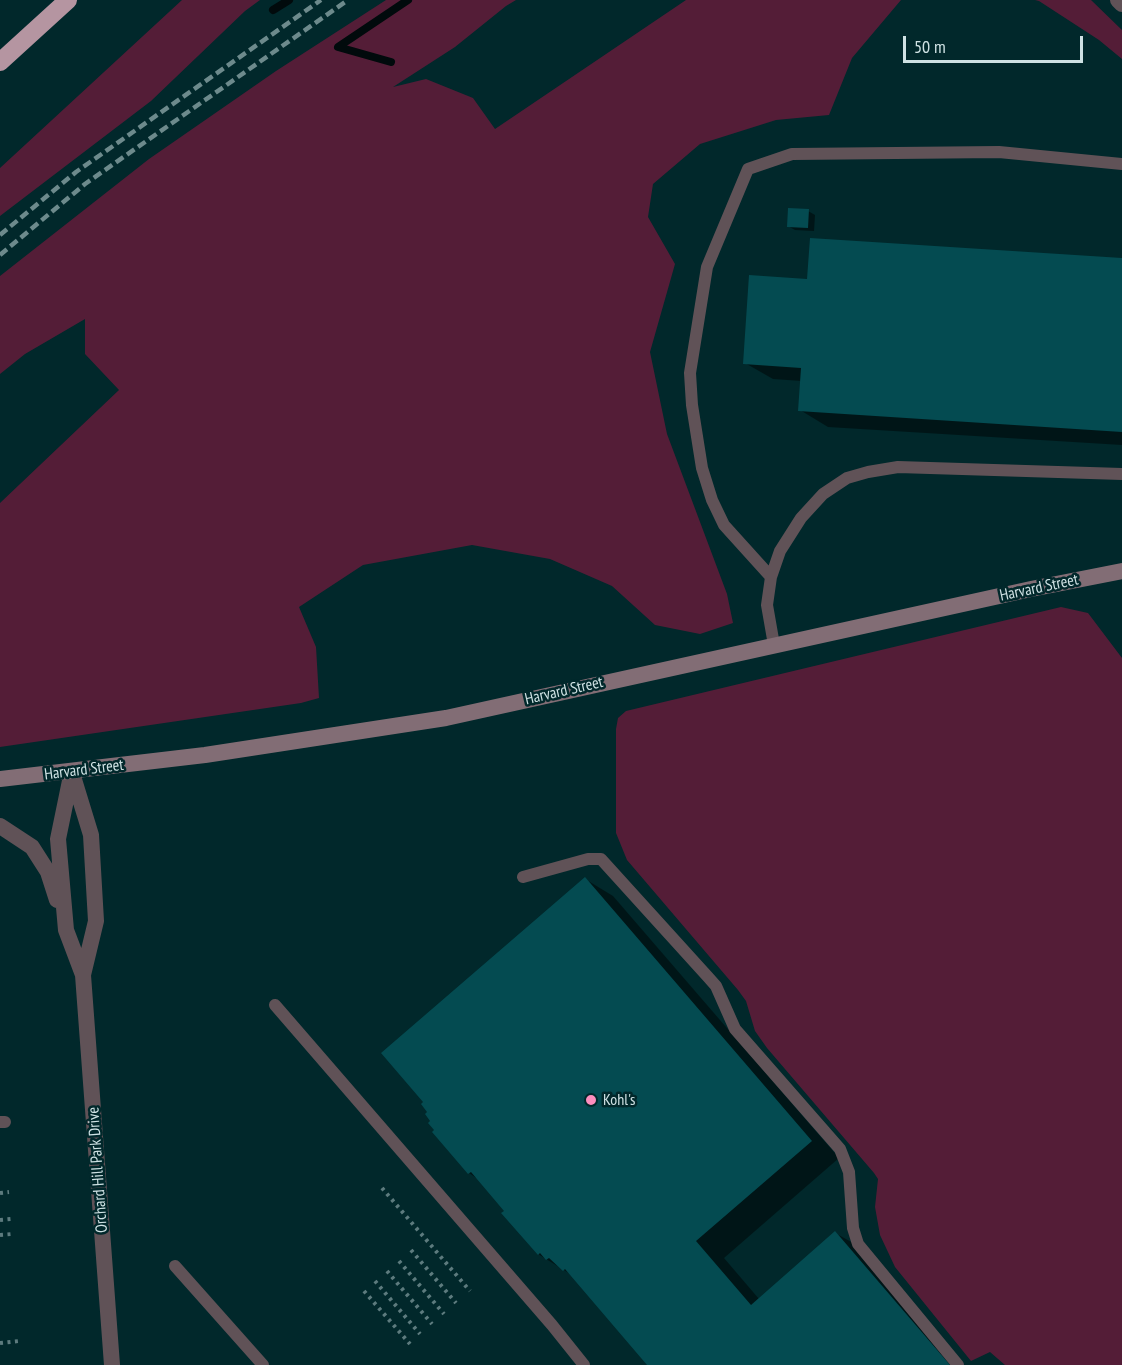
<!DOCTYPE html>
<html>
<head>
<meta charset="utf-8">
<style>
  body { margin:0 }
  #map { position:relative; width:1122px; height:1365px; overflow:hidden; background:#01282b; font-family:"PT Sans Narrow",sans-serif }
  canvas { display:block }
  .scale { position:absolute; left:903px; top:36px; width:180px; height:27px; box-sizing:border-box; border:3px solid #cfe2e4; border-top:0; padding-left:8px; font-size:18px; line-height:21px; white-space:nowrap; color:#cfe2e4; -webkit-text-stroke:4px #01282b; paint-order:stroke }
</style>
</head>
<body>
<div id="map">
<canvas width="1122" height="1365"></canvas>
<div class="scale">50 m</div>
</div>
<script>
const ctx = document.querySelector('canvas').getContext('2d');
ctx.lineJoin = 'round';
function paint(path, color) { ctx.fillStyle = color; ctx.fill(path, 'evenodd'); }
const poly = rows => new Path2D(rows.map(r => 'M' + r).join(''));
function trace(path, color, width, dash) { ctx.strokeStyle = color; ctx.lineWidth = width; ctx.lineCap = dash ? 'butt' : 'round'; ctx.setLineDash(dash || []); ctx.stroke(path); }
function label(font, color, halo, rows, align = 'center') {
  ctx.font = font + ' "PT Sans Narrow",sans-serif'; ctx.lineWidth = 5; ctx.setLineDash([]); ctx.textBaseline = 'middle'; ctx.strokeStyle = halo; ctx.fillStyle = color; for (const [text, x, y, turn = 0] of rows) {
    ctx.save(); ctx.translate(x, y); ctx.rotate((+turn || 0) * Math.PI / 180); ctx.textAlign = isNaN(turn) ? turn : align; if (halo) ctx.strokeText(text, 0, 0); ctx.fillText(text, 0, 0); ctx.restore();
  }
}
paint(poly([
  [182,0,260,0,245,11,151,101,0,216,0,168],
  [386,0,516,0,506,6,455,47,393,87,426,79,473,98,495,129,686,0,901,0,852,58,829,115,776,120,700,144,653,184,648,217,675,264,650,352,667,434,727,594,733,623,700,634,655,625,612,586,550,559,472,545,363,565,299,607,316,647,319,698,301,703,0,747,0,503,119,390,85,354,85,319,25,354,0,374,0,276,149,159,276,71],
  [1035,0,1091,0,1122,30,1122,59,1099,40,1039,1],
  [1061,607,1088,613,1122,658,1122,1365,1005,1365,990,1352,971,1361,895,1267,880,1235,875,1207,878,1179,874,1173,767,1048,755,1031,746,1001,738,990,627,860,616,833,616,729,618,718,626,711]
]), '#541d37');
paint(poly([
  [808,211,815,215,814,231,795,230,788,226],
  [1122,260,1122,445,828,427,800,410,802,381,773,379,745,363,808,280],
  [585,879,613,896,839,1158,724,1258,759,1299,835,1233,864,1249,963,1365,649,1365,572,1275,538,1254,506,1211,478,1179,469,1173]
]), '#0007');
trace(poly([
  [273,10,289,0],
  [391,62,338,47,408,0]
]), '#010a0c', 8);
paint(poly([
  [788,208,809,209,808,228,787,227],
  [810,238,1122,258,1122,432,798,411,801,368,743,364,749,275,807,279],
  [585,877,812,1141,696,1241,751,1305,835,1231,950,1365,647,1365,565,1269,563,1271,549,1258,546,1260,540,1253,538,1255,501,1213,504,1211,471,1172,468,1174,432,1132,434,1130,428,1123,430,1121,425,1114,427,1112,421,1104,423,1102,381,1053]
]), '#044b51');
trace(poly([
  [382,1188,470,1291],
  [0,1193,9,1192],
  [0,1220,11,1219],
  [0,1235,12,1234],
  [411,1250,456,1303],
  [399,1261,444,1314],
  [387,1271,432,1324],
  [375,1281,420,1334],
  [364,1291,410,1344],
  [0,1343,19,1341]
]), '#5d7b7e', 4, [3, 4.5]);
trace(poly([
  [771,577,724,525,712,500,702,468,692,405,690,373,707,267,748,169,792,154,999,152,1122,164],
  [774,645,767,605,771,577,780,551,801,518,823,494,847,478,868,472,898,467,1122,474],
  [523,877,588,859,601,859,708,977,716,986,735,1029,840,1149,849,1172,853,1228,858,1244,958,1365],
  [275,1005,552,1325,584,1365],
  [0,1122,5,1122],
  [175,1266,263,1365]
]), '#605257', 12);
trace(poly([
  [1118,0,1122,4]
]), '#605257', 16);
trace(poly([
  [72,771,58,839,66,930,83,975,112,1365],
  [72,773,91,835,96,921,83,975],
  [0,826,32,847,48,872,57,900]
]), '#605257', 16);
trace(poly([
  [0,779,205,755,446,718,1031,589,1122,571]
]), '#826d75', 16);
trace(poly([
  [0,62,68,0]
]), '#b595a1', 18);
trace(poly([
  [0,235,76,172,321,0],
  [0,255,85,184,348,0]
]), '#6d8a8c', 4.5, [9, 4.5]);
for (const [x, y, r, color] of [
  [591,1100,6,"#fd8ebe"]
]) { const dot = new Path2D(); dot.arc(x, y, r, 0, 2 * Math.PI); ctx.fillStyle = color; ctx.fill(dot); trace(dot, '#01282b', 2); }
label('16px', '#cfe2e4', '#01282b', [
  ["Harvard Street",1039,588,-12],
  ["Harvard Street",564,691,-13],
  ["Harvard Street",84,770,-7],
  ["Orchard Hill Park Drive",98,1170,-94]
]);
label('16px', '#cfe2e4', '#01282b', [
  ["Kohl's",603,1100]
], 'left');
</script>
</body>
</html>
